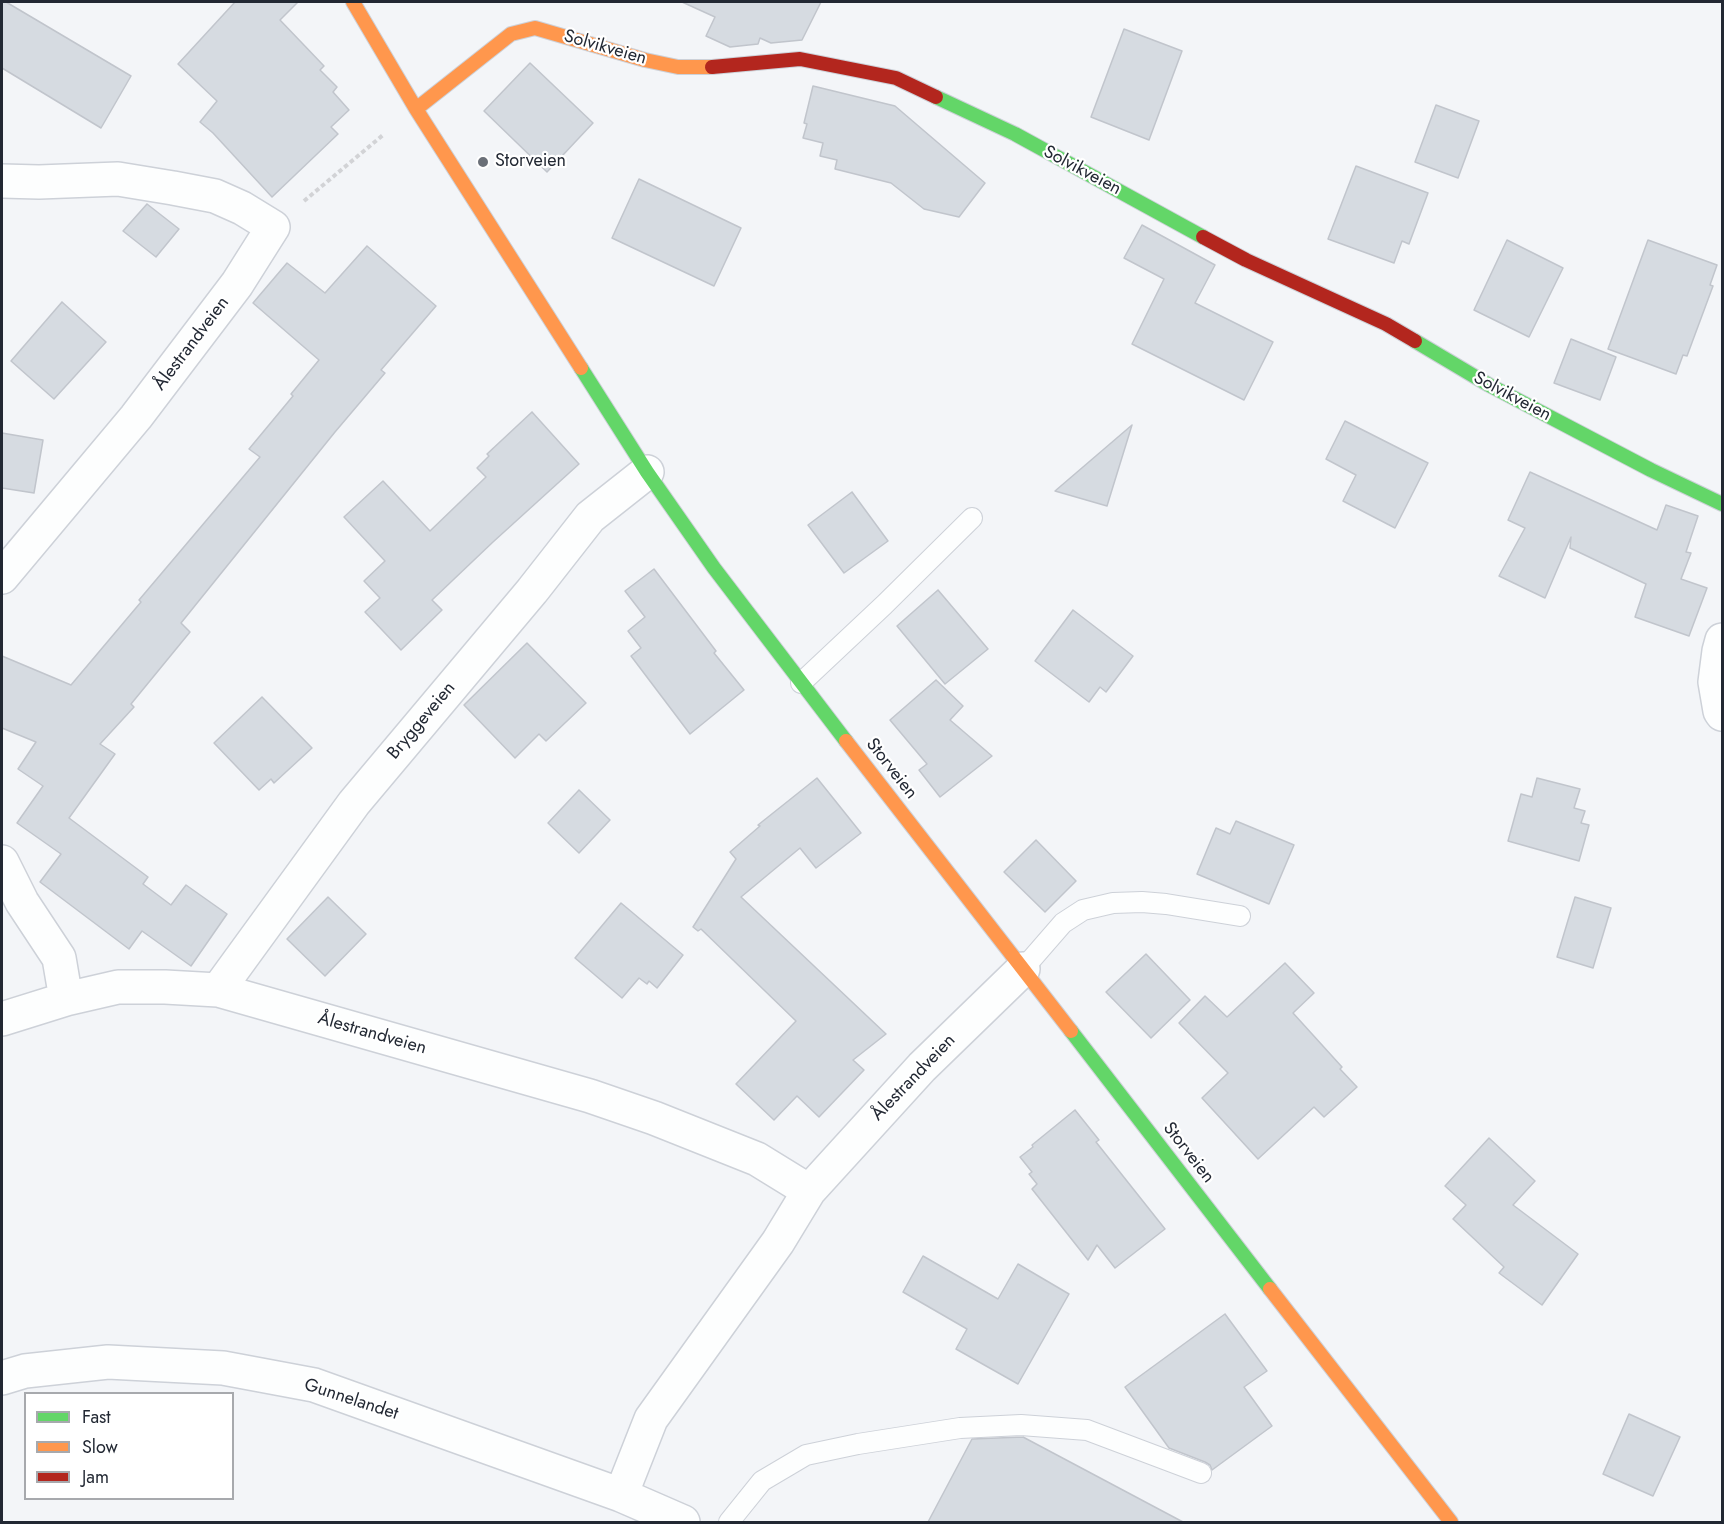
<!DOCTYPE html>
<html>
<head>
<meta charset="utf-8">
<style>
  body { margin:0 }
  #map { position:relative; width:1724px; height:1524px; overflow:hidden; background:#f3f5f8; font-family:Jost,sans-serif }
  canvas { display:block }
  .frame { position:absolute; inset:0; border:3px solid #222833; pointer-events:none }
  .legend { position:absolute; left:24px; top:1392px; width:210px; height:108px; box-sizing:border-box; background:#fff; border:2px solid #a7a9ad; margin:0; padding:8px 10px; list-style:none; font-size:18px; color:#222833 }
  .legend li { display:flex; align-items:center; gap:12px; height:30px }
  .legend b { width:30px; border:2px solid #a7a9ad }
</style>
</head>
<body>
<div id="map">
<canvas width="1724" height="1524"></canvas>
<div class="frame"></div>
<ul class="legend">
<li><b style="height:8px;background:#63d668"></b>Fast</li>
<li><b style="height:8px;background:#ff974d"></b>Slow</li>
<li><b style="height:8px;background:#b3261e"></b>Jam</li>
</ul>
</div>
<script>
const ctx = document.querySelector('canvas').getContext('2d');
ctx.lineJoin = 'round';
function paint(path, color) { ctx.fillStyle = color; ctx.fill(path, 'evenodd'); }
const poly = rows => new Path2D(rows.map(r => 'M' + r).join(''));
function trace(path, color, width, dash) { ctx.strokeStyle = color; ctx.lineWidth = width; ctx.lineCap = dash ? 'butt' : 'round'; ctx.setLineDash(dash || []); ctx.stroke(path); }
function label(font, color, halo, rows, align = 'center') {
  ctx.font = font + ' Jost,sans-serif'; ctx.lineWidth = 4.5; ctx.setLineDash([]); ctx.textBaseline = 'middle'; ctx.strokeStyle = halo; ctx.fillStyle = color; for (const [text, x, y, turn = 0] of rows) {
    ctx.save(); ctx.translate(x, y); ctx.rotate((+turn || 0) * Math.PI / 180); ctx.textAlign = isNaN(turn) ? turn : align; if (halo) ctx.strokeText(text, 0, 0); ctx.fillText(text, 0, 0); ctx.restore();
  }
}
const building = poly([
  [2,2,6,2,131,76,101,128,2,68,2,2],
  [235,2,298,2,280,20,324,66,320,70,337,87,333,92,349,110,331,127,338,134,272,197,213,133,200,122,217,101,178,64,235,2],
  [682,2,821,2,802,40,771,43,760,38,758,44,730,47,706,36,715,17,682,2],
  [1124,29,1182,51,1149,140,1091,117,1124,29],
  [530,63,593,123,547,172,484,111,530,63],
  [813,86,895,106,985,183,959,217,924,209,891,183,835,169,837,160,820,156,823,143,803,138,807,124,804,123,813,86],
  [1436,105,1479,121,1458,178,1415,162,1436,105],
  [1356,166,1428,193,1409,244,1402,241,1394,263,1328,239,1356,166],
  [639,179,741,228,714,286,612,238,639,179],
  [147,204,179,229,156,257,123,231,147,204],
  [1142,225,1215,265,1195,303,1273,342,1244,400,1132,344,1164,279,1124,258,1142,225],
  [1507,240,1563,268,1529,337,1474,310,1507,240],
  [1648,240,1717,265,1710,285,1713,286,1687,356,1683,355,1676,374,1608,349,1648,240],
  [367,246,436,306,381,370,385,373,335,432,181,623,190,632,131,704,134,707,100,744,115,754,69,818,148,877,143,884,171,905,186,885,227,914,191,966,142,931,129,949,40,882,61,854,17,823,43,786,18,769,36,742,2,728,2,656,71,685,141,602,139,600,260,457,249,449,293,396,291,394,319,360,253,303,287,263,325,293,367,246],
  [62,302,106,342,54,399,11,361,62,302],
  [1571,339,1616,357,1600,400,1554,383,1571,339],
  [532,412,579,464,493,542,432,600,442,610,401,650,365,612,380,598,364,581,385,561,344,517,383,481,430,531,486,477,477,468,489,456,487,454,532,412],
  [1345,421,1428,463,1395,528,1343,501,1356,475,1326,459,1345,421],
  [1132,425,1107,506,1055,491,1132,425],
  [2,433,43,440,34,493,2,488,2,433],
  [1530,472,1657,530,1666,505,1698,516,1686,552,1691,553,1681,579,1707,588,1689,636,1635,617,1646,584,1570,548,1571,537,1545,598,1499,576,1525,528,1508,520,1530,472],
  [852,492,888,541,844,573,808,525,852,492],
  [654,569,716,651,714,653,744,690,690,734,631,656,641,648,628,631,645,617,625,591,654,569],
  [938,590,988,649,945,684,897,626,938,590],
  [1073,610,1133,656,1106,692,1100,687,1089,702,1035,661,1073,610],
  [527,643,586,703,546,741,539,734,515,758,464,705,527,643],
  [936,680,963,706,950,720,992,756,940,797,919,770,927,764,890,720,936,680],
  [262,697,312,748,274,783,271,779,259,790,214,743,262,697],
  [817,778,861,833,816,868,800,848,741,897,886,1034,853,1060,864,1070,819,1117,797,1096,774,1120,736,1084,796,1021,701,929,698,931,693,927,736,859,730,852,760,826,758,825,817,778],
  [1537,778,1580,789,1574,808,1585,811,1581,823,1589,825,1579,861,1508,841,1521,794,1532,797,1537,778],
  [579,790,610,820,579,853,548,823,579,790],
  [1236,821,1294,845,1269,904,1197,874,1216,828,1230,834,1236,821],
  [1036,840,1076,881,1045,912,1004,872,1036,840],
  [328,897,366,934,325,976,287,939,328,897],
  [1575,897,1611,908,1593,968,1557,957,1575,897],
  [621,903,683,955,657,988,649,981,647,984,639,978,622,998,575,958,621,903],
  [1146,954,1190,1000,1151,1038,1106,992,1146,954],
  [1285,963,1314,993,1293,1013,1342,1067,1340,1069,1357,1087,1324,1117,1314,1107,1258,1159,1202,1098,1228,1073,1179,1023,1205,996,1227,1017,1285,963],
  [1075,1110,1099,1140,1096,1142,1165,1229,1115,1268,1097,1245,1088,1260,1032,1189,1037,1184,1029,1174,1032,1172,1020,1157,1033,1147,1032,1145,1075,1110],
  [1489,1138,1535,1181,1513,1205,1578,1254,1542,1305,1499,1273,1504,1267,1453,1219,1466,1205,1445,1186,1489,1138],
  [923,1256,998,1299,1018,1264,1069,1294,1018,1384,956,1349,967,1329,903,1292,923,1256],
  [1225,1314,1267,1371,1244,1387,1272,1426,1212,1470,1210,1465,1205,1462,1169,1448,1125,1387,1225,1314],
  [1629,1414,1680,1437,1653,1496,1603,1474,1629,1414],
  [1023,1437,1183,1522,928,1522,972,1439,1023,1437]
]);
paint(building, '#d6dbe1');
trace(building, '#c1c5cc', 1.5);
const lane = poly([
  [801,683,884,605,972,518],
  [1023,969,1063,923,1083,910,1113,903,1142,902,1166,904,1240,916],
  [729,1522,762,1481,806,1455,858,1444,960,1428,1021,1425,1087,1430,1201,1473]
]);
const street = poly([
  [2,181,39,182,118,179,173,188,215,196,242,208,273,227,237,284,136,417,2,577],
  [1722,640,1719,651,1715,682,1720,711,1722,714],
  [2,862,22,902,59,958,66,999],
  [218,990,354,803,532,591,590,517,647,472],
  [2,1019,66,999,118,987,165,987,218,990,590,1096,654,1118,757,1159,809,1191],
  [2,1378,25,1371,108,1362,223,1368,314,1385,621,1495,683,1522],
  [621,1495,651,1419,778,1242,809,1191,922,1067,1023,969]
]);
const fast = poly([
  [936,97,1015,134,1203,237],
  [1415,341,1489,385,1651,470,1722,504],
  [581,368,647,472,714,568,846,741],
  [1071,1031,1270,1289]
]);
const slow = poly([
  [353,2,416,109,581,368],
  [416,109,511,34,535,28,645,60,678,67,712,67],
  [846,741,1071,1031],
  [1270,1289,1451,1522]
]);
const jam = poly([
  [712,67,800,59,896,78,936,97],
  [1203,237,1246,260,1386,324,1415,341]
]);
trace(lane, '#cdd1d8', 22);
trace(street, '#cdd1d8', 36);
trace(fast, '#cdd1d8', 16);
trace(slow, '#cdd1d8', 16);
trace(jam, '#cdd1d8', 16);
trace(poly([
  [304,201,383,135]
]), '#d2d3d6', 4, [4.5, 3]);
trace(lane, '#fdfefe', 20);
trace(street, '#fdfefe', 33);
trace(fast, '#63d668', 14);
trace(slow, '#ff974d', 14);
trace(jam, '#b3261e', 14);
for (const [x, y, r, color] of [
  [483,162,6,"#6b7078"]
]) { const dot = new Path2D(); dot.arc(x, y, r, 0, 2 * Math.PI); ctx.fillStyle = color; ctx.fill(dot); trace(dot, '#fff', 2); }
label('18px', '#222833', '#fff', [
  ["Solvikveien",605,48,16],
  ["Solvikveien",1082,171,28],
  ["Ålestrandveien",192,344,-53],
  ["Solvikveien",1512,397,28],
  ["Bryggeveien",422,721,-50],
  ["Storveien",891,769,52],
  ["Ålestrandveien",372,1034,16],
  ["Ålestrandveien",914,1078,-46],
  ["Storveien",1188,1153,52],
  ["Gunnelandet",351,1400,18]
]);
label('18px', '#222833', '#fff', [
  ["Storveien",495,162]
], 'left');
</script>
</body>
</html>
